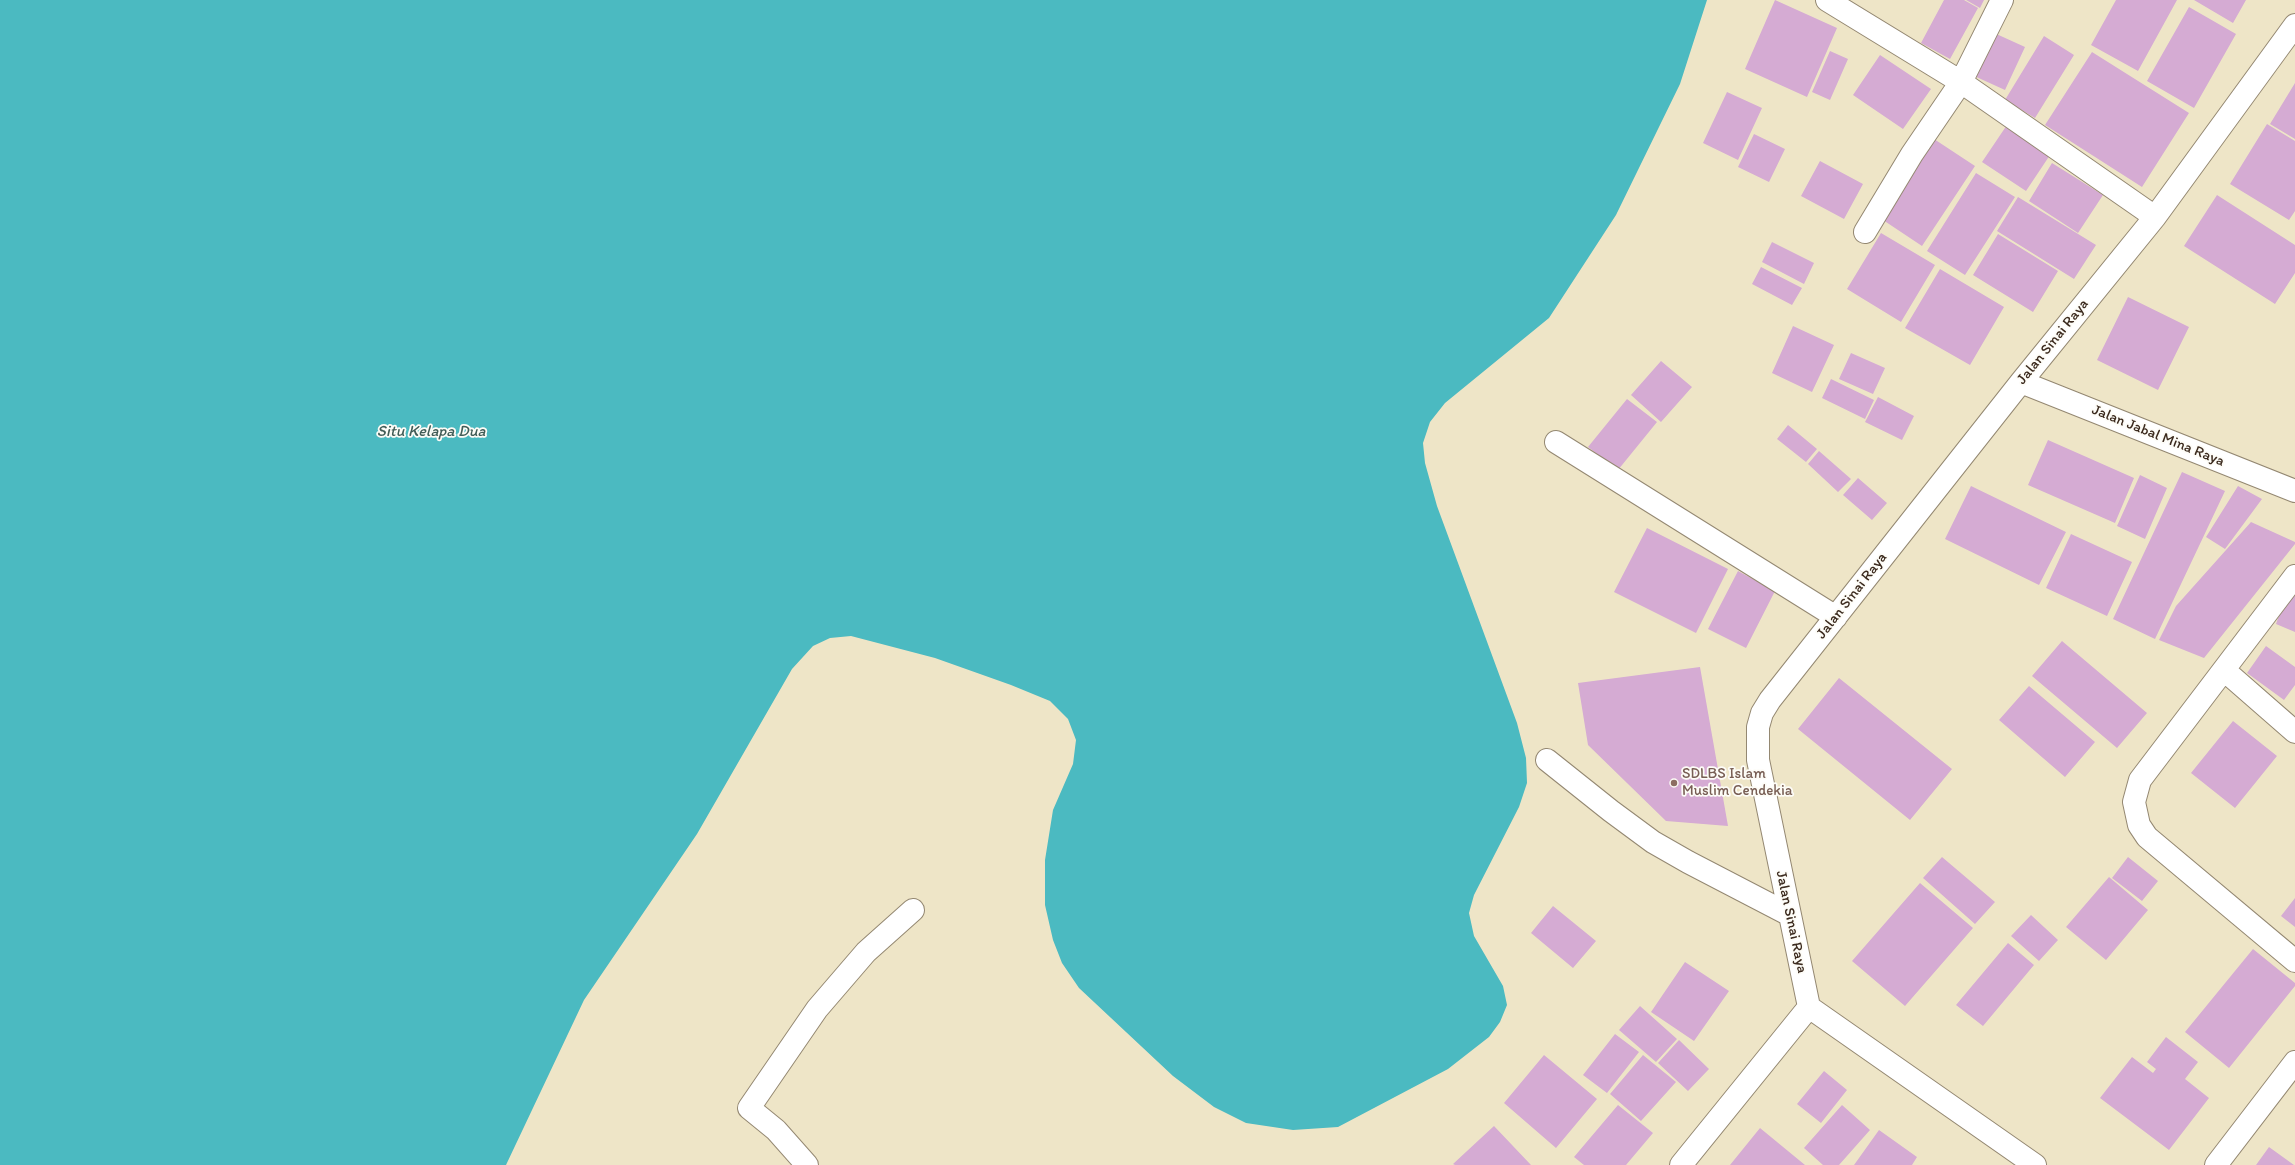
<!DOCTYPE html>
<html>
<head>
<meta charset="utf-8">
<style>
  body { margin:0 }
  canvas { display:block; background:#eee5c7 }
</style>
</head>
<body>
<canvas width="2295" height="1165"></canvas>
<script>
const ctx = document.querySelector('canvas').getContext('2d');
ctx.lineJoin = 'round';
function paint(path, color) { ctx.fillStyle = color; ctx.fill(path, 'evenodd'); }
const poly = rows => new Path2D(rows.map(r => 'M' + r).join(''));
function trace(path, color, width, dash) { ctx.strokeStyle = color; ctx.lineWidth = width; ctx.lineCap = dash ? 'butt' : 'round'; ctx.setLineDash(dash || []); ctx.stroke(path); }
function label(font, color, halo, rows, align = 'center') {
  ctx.font = font + ' Itim,sans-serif'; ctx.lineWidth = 3.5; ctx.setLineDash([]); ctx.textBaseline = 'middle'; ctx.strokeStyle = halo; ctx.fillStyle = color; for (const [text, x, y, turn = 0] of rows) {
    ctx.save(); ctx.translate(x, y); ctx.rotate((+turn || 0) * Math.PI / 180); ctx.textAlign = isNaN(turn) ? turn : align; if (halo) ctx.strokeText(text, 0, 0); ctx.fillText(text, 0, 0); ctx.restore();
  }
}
paint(poly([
  [0,0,1707,0,1680,84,1616,215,1549,318,1445,403,1430,422,1423,443,1425,463,1437,506,1517,723,1526,758,1527,783,1519,807,1474,895,1469,913,1474,936,1503,986,1507,1005,1500,1022,1489,1037,1448,1069,1338,1127,1293,1130,1246,1123,1214,1107,1173,1076,1079,988,1062,963,1053,940,1045,905,1045,860,1053,810,1073,764,1076,740,1068,719,1050,701,1011,685,935,658,851,636,830,638,813,646,792,669,697,834,584,1000,506,1165,0,1165]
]), '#4bbac1');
paint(poly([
  [1775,0,1837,28,1807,97,1745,69],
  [1944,0,1964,0,1978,8,1950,59,1921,43],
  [1966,0,1984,0,1980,8],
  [2116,0,2177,0,2138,71,2091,45],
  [2194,0,2246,0,2233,23],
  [2189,7,2236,34,2194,108,2147,81],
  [1992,32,2025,47,2005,90,1972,75],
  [2044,36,2074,55,2035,118,2005,100],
  [1830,51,1848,59,1830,100,1812,92],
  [2092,52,2189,113,2142,187,2045,125],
  [1880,55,1931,89,1903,129,1853,95],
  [2295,83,2295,139,2270,124],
  [1727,92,1762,108,1738,160,1703,143],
  [2009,122,2052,152,2026,191,1982,162],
  [2267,124,2295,141,2295,211,2289,220,2230,184],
  [1754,134,1785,149,1769,182,1738,167],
  [1934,139,1975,166,1922,246,1880,218],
  [1820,161,1863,184,1844,219,1801,196],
  [2052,163,2103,195,2078,233,2029,201],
  [1976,173,2015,197,1965,275,1927,251],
  [2217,195,2295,245,2295,273,2275,304,2184,246],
  [2018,197,2096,245,2074,279,1997,231],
  [1881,233,1935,265,1901,322,1847,289],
  [1998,234,2058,271,2033,312,1973,275],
  [1772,242,1814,263,1804,284,1762,262],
  [1761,267,1802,288,1792,305,1752,284],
  [1940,269,2004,307,1970,365,1905,328],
  [2128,297,2189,327,2158,390,2097,360],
  [1793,326,1834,345,1812,392,1772,373],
  [1851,353,1885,368,1873,394,1839,379],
  [1661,361,1692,387,1661,422,1631,395],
  [1831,379,1874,400,1865,419,1822,398],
  [1878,397,1914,416,1902,440,1865,422],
  [1627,399,1657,422,1618,470,1588,447],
  [1788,425,1817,449,1806,462,1777,439],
  [2048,440,2134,478,2115,523,2028,485],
  [1819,451,1851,479,1838,492,1808,464],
  [2182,472,2225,491,2155,639,2113,619],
  [2140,475,2167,488,2145,539,2117,526],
  [1858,478,1887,503,1872,520,1843,495],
  [1971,486,2066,532,2039,585,1945,539],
  [2238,486,2262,499,2225,549,2206,537],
  [2251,522,2295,542,2295,544,2204,658,2159,640,2176,606],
  [1647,528,1728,569,1696,633,1614,592],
  [2071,534,2132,562,2107,616,2046,588],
  [1738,571,1775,591,1746,648,1708,629],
  [2290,585,2295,587,2295,632,2276,624],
  [2062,641,2147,713,2117,748,2032,676],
  [2266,646,2295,667,2295,685,2284,700,2247,673],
  [1700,667,1728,826,1666,821,1588,745,1578,683],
  [1839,678,1952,769,1910,820,1798,729],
  [2029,686,2095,742,2065,777,1999,720],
  [2233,721,2277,756,2235,808,2191,773],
  [1942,857,1995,902,1975,924,1923,878],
  [2128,857,2158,881,2142,901,2112,878],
  [2109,877,2148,910,2106,960,2066,927],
  [1920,883,1973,928,1905,1006,1852,961],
  [2295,898,2295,927,2281,916],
  [1553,906,1596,941,1573,968,1531,933],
  [2031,915,2058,940,2039,961,2011,936],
  [2008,943,2034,965,1983,1026,1956,1005],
  [2253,949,2295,983,2295,986,2229,1068,2185,1032],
  [1685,962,1729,991,1694,1041,1651,1012],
  [1640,1006,1677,1039,1656,1062,1619,1030],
  [1615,1034,1639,1052,1607,1093,1583,1075],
  [2166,1037,2198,1062,2185,1079,2209,1098,2169,1150,2100,1098,2132,1057,2153,1073,2156,1069,2147,1062],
  [1679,1040,1709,1069,1688,1091,1658,1063],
  [1544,1055,1597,1099,1556,1148,1504,1103],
  [1643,1055,1676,1082,1641,1121,1610,1094],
  [1824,1071,1847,1090,1821,1123,1797,1104],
  [1618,1105,1653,1133,1626,1165,1584,1165,1574,1157],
  [1842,1105,1870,1130,1839,1165,1823,1165,1804,1148],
  [1494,1126,1531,1165,1455,1165,1453,1164],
  [1760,1128,1805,1165,1730,1165],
  [1879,1130,1917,1157,1912,1165,1854,1165],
  [2269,1147,2294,1165,2256,1165]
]), '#d5abd3');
const minor = poly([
  [1827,0,1961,82,2002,0],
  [1865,232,1912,154,1961,82,2155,217],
  [2021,382,2295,491],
  [1556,442,1836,617],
  [2295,576,2140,780,2134,802,2139,825,2147,837,2295,961],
  [2224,670,2295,732],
  [1547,760,1611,811,1653,842,1688,862,1790,915],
  [807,1165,776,1130,749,1108,817,1009,866,952,913,910],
  [1681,1165,1809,1007],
  [2035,1165,1809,1007,1758,760,1758,727,1762,713,1770,700,2021,382,2155,217,2295,25],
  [2216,1165,2295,1062]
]);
trace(minor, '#948872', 24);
trace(minor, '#fff', 22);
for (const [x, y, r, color] of [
  [1674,783,4,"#8d6e63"]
]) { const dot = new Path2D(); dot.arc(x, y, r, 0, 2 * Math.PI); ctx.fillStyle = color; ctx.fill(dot); trace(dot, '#fdfcf7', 1.5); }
label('15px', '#3b2a1e', '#fdfcf7', [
  ["Jalan Sinai Raya",2053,342,-51],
  ["Jalan Jabal Mina Raya",2158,436,22],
  ["Jalan Sinai Raya",1852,596,-52],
  ["Jalan Sinai Raya",1791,922,78]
]);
label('15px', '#785e54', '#fdfcf7', [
  ["SDLBS Islam",1682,774],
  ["Muslim Cendekia",1682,791]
], 'left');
label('italic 16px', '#415c57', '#fdfcf7', [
  ["Situ Kelapa Dua",431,432]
]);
</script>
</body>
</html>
